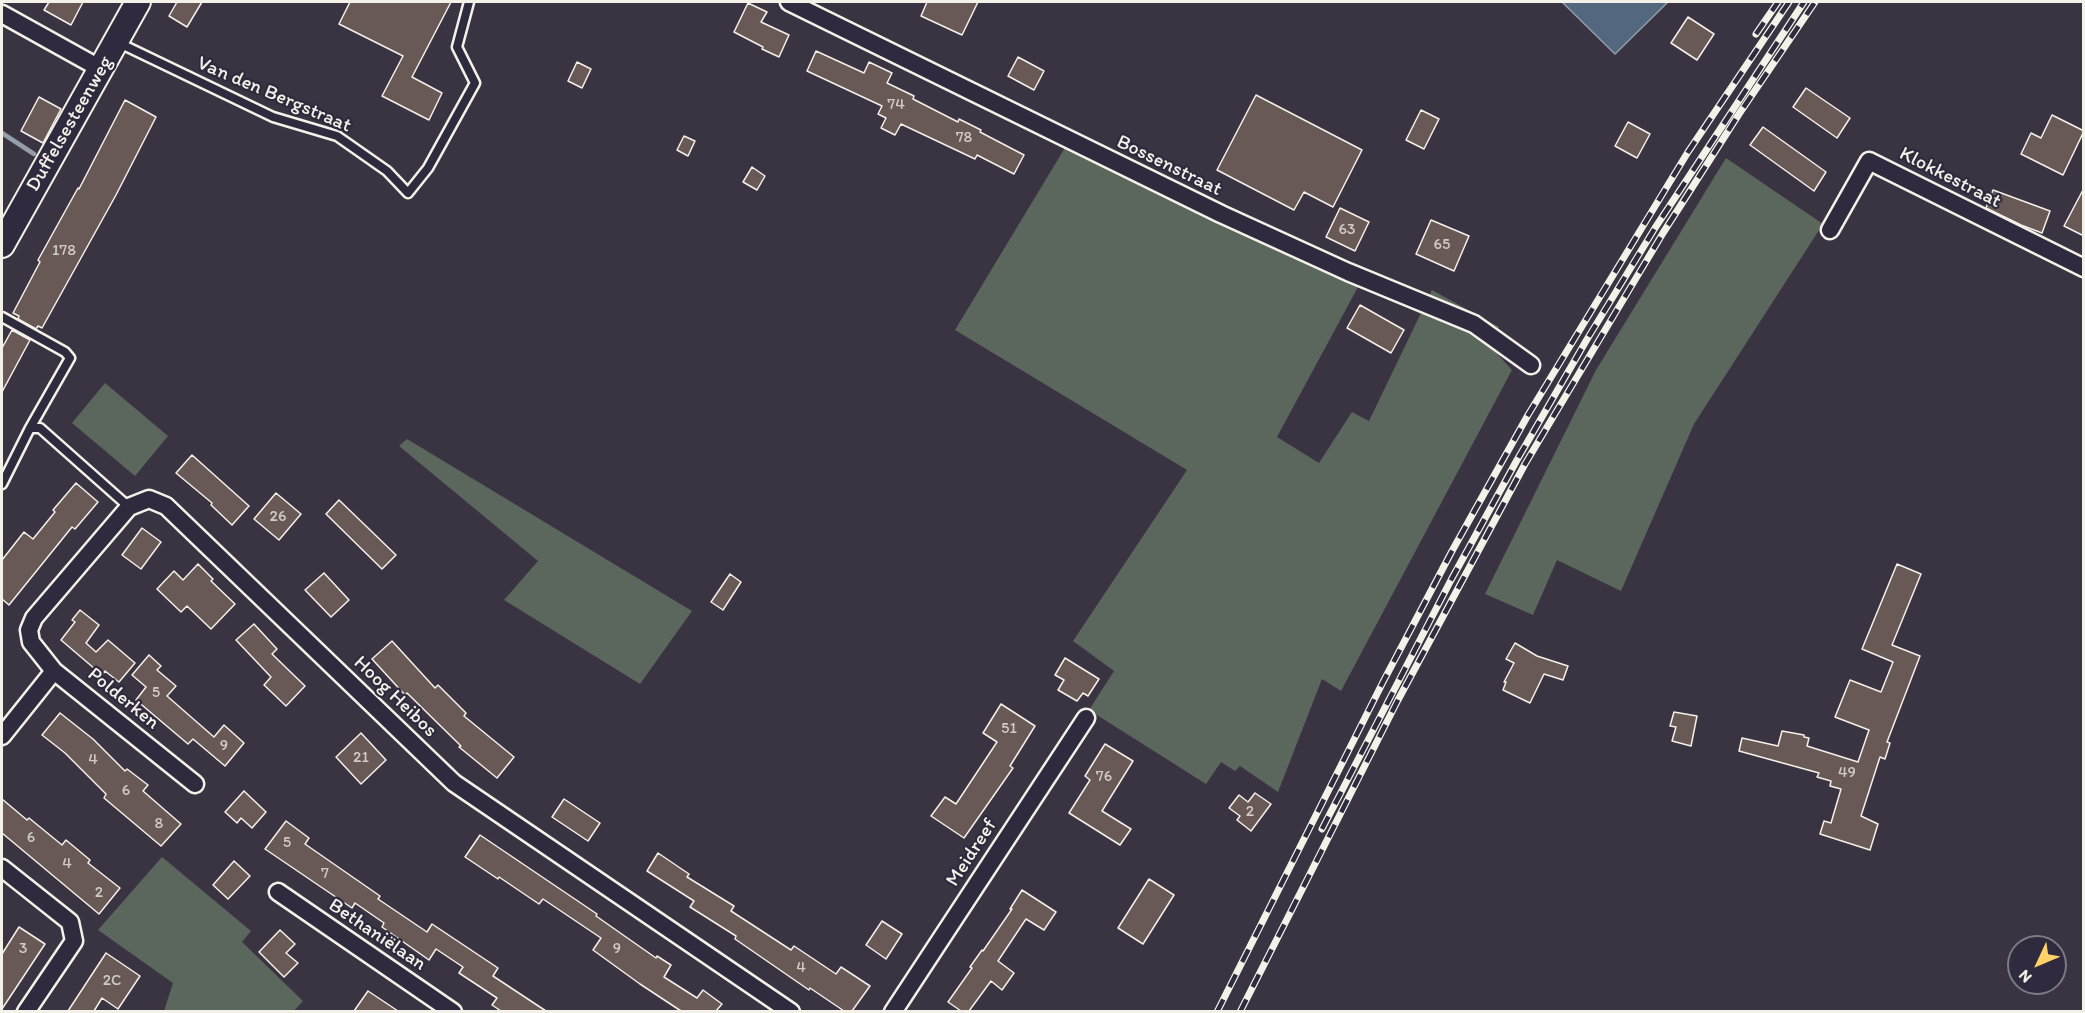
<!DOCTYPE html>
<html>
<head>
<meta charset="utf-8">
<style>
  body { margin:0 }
  #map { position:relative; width:2085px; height:1013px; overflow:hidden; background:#3a3342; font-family:Itim,sans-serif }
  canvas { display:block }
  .frame { position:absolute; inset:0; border:3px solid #f4f1e8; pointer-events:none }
  .north { position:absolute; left:2007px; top:935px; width:60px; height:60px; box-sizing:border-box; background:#2f2a3d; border:2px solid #7e7a81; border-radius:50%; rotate:226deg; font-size:16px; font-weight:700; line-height:24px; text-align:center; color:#f4f1e8 }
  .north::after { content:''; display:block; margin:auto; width:21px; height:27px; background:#ffd166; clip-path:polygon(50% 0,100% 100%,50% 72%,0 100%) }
</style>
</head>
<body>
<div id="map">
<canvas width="2085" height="1013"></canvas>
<div class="frame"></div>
<div class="north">N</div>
</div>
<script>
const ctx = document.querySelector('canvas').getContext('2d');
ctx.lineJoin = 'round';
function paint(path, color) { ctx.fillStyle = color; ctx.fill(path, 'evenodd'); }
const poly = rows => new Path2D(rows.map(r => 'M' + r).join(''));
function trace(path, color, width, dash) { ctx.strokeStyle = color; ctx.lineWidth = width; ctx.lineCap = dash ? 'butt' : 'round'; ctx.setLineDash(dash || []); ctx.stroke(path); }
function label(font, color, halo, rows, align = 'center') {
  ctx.font = font + ' Itim,sans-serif'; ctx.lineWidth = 4.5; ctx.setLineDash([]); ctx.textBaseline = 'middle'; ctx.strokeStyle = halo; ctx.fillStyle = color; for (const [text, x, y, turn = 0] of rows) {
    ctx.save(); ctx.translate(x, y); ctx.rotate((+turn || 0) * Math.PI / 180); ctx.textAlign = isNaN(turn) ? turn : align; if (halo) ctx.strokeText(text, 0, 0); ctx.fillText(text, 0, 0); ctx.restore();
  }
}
paint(poly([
  [1066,146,1358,287,1277,437,1319,463,1352,412,1369,421,1432,290,1499,327,1489,345,1512,370,1341,691,1322,679,1278,792,1240,766,1235,771,1221,762,1206,784,1089,710,1114,671,1073,641,1187,470,955,330],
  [1726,158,1823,224,1694,424,1621,591,1557,560,1533,615,1485,594,1596,370],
  [105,383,168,436,135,476,72,423],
  [407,439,692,611,640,684,504,600,538,561,399,446],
  [162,857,251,931,242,942,303,1001,294,1011,164,1011,173,983,98,930]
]), '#5b675c');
const water = poly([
  [1562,2,1668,2,1615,54,1562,2]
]);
paint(water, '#53677e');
trace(water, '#939ea8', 1.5);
trace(poly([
  [2,133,34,154]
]), '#939ea8', 4.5);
const building = poly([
  [49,2,83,2,71,25,44,10,49,2],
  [177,2,202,2,187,27,169,16,177,2],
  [350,2,451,2,412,77,442,93,429,120,382,96,403,56,339,24,350,2],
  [927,2,978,2,962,35,921,16,927,2],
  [748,3,767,12,761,22,789,35,779,57,762,49,763,47,734,32,748,3],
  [1688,17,1714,34,1697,60,1671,43,1688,17],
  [816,51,864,73,869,62,892,73,887,83,914,96,913,99,958,122,959,119,981,130,980,132,1024,155,1014,174,977,155,975,159,901,124,895,135,881,128,886,118,878,114,882,106,807,71,816,51],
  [1018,57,1044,71,1034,90,1008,76,1018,57],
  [577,62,591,69,582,88,568,81,577,62],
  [1806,88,1850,118,1837,138,1793,107,1806,88],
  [1256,95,1362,150,1333,207,1304,192,1294,210,1217,170,1256,95],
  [39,97,61,109,43,143,21,131,39,97],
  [125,100,156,117,116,195,42,328,38,326,36,329,18,319,19,316,13,313,40,262,38,260,78,188,79,189,125,100],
  [1421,110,1439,119,1424,149,1406,140,1421,110],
  [2052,115,2084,131,2063,175,2021,154,2031,133,2041,138,2052,115],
  [1628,122,1650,134,1637,158,1615,146,1628,122],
  [1763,127,1826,172,1814,191,1750,145,1763,127],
  [684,136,695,141,688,156,677,150,684,136],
  [752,167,765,176,757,190,743,182,752,167],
  [2084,188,2084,236,2064,226,2084,188],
  [1993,190,2050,211,2042,233,2021,225,1986,208,1993,190],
  [1340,208,1369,222,1355,251,1326,237,1340,208],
  [1431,220,1469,236,1454,271,1416,254,1431,220],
  [1360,305,1404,330,1391,353,1347,328,1360,305],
  [12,330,30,340,2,392,2,348,12,330],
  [192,455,249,506,232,525,211,505,212,503,176,473,192,455],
  [76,483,98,502,75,529,72,527,9,605,2,599,2,560,24,532,33,539,55,512,53,510,76,483],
  [276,493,301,514,279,540,254,519,276,493],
  [339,500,396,555,382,569,326,514,339,500],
  [142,528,161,542,141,569,122,555,142,528],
  [198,564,213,579,211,581,235,604,211,629,187,606,181,612,157,589,174,571,183,580,198,564],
  [1897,564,1921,574,1892,645,1920,656,1887,742,1890,743,1885,759,1880,757,1861,816,1878,824,1870,850,1820,834,1824,821,1831,823,1841,789,1830,786,1831,781,1817,777,1819,773,1739,751,1742,738,1778,746,1782,731,1804,735,1804,737,1809,738,1807,746,1858,762,1869,730,1835,717,1850,680,1881,692,1893,662,1862,649,1897,564],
  [324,573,349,600,331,617,305,590,324,573],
  [730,574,741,582,723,610,711,602,730,574],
  [80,610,99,625,86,643,96,652,108,640,135,663,119,682,105,671,102,675,61,640,75,622,72,620,80,610],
  [254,624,277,649,272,654,305,686,286,706,264,685,271,677,236,640,254,624],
  [392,641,435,688,438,685,466,713,464,716,514,757,497,778,459,747,461,746,407,693,405,695,372,659,392,641],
  [1515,643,1537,656,1568,666,1563,680,1544,674,1530,703,1503,690,1506,682,1504,682,1514,663,1506,659,1515,643],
  [149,655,161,666,157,670,176,686,167,696,214,737,224,725,244,743,225,766,193,739,188,744,136,700,146,687,132,675,149,655],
  [1065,658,1099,679,1088,696,1083,693,1077,701,1058,690,1064,680,1055,675,1065,658],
  [1001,704,1035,726,1010,766,1013,768,964,838,931,816,945,797,956,804,997,742,983,733,1001,704],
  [1674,712,1697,716,1691,746,1672,741,1676,727,1670,726,1674,712],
  [60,713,93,739,125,771,127,769,148,785,143,791,181,824,161,846,104,798,106,794,65,753,42,735,60,713],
  [361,733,386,760,361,784,336,757,361,733],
  [1105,744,1133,761,1102,811,1131,829,1120,845,1069,813,1090,780,1085,776,1105,744],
  [244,791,266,812,252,828,241,818,237,823,225,812,244,791],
  [1255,793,1271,804,1251,831,1237,820,1240,816,1229,808,1239,795,1248,802,1255,793],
  [2,799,27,820,29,818,62,845,66,840,90,860,88,863,120,888,99,914,2,833,2,799],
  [564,799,600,823,588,841,552,817,564,799],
  [286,821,309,838,305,844,380,896,378,899,427,932,432,924,498,968,493,976,546,1011,501,1011,492,1005,497,998,459,973,463,967,436,949,429,960,382,927,384,923,355,903,352,908,265,849,286,821],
  [480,835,597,914,596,916,656,958,657,956,671,965,664,977,697,998,703,990,722,1004,716,1011,681,1011,640,984,593,950,601,938,543,899,539,904,499,877,498,879,465,857,480,835],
  [658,853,689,874,687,877,734,906,731,911,791,950,794,946,836,974,841,967,870,986,852,1011,844,1011,810,988,809,990,735,939,736,936,690,907,694,901,647,871,658,853],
  [234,861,250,876,228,899,213,885,234,861],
  [1149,879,1174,895,1143,944,1118,928,1149,879],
  [1022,890,1056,912,1044,930,1026,919,998,961,1014,973,1002,990,991,981,969,1011,961,1011,948,1002,972,968,970,967,982,950,983,951,1012,909,1010,909,1022,890],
  [882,921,902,934,886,959,866,945,882,921],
  [19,927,45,944,2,1009,2,954,19,927],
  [280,930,295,944,286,953,298,963,284,977,259,952,280,930],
  [106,953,140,976,118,1009,102,998,94,1011,68,1011,106,953],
  [368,991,398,1011,354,1011,368,991]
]);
paint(building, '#685856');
trace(building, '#f4f1e8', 1.5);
const lane = poly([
  [117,42,273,117,337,136,387,171,408,193,428,168,475,83,457,47,469,2],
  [2,317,65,352,70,358,30,428],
  [2,484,30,428,40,428,129,507]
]);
const street = poly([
  [789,2,1221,214,1348,272,1474,324,1531,365],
  [2,14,101,69],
  [1830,230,1869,161,2084,268],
  [2,736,54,671],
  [195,784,54,671,31,642,29,630,34,618,129,507,149,499,166,506,454,783,791,1012],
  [2,868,70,922,74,941,26,1012],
  [278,892,453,1012],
  [893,1012,1086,718]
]);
const secondary = poly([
  [2,245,138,2]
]);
trace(lane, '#f4f1e8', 13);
trace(street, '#f4f1e8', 21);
trace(secondary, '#f4f1e8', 28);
trace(lane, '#2f2a3d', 8);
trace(street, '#2f2a3d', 16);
trace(secondary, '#2f2a3d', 24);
const rail = poly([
  [1756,34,1778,2],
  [1322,829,1451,580,1517,460,1586,341,1655,228,1804,2],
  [1217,1012,1384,680,1452,551,1528,415,1688,152,1789,2],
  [1240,1012,1398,700,1525,464,1663,233,1739,114,1815,2]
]);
trace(rail, '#f4f1e8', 7);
trace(rail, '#2f2a3d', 4.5, [14]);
label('16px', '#d1cbc4', null, [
  ["74",896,105],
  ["78",964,138],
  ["63",1347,230],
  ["65",1442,245],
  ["178",64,251],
  ["26",278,517],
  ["5",156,693],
  ["51",1009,729],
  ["9",224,746],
  ["21",361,758],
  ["4",93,760],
  ["49",1847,773],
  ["76",1104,777],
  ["6",126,791],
  ["2",1250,812],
  ["8",159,824],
  ["6",31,838],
  ["5",287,843],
  ["4",67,864],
  ["7",325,874],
  ["2",99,893],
  ["3",23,949],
  ["9",617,949],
  ["4",801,968],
  ["2C",112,981]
]);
label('20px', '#f4f1e8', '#2f2a3d', [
  ["Van den Bergstraat",274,95,23],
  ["Duffelsesteenweg",70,124,-60],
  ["Bossenstraat",1169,166,26],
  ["Klokkestraat",1950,178,27],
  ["Hoog Heibos",395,697,44],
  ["Polderken",123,699,39],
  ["Meidreef",972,853,-57],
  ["Bethaniëlaan",377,935,34]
]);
</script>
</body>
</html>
